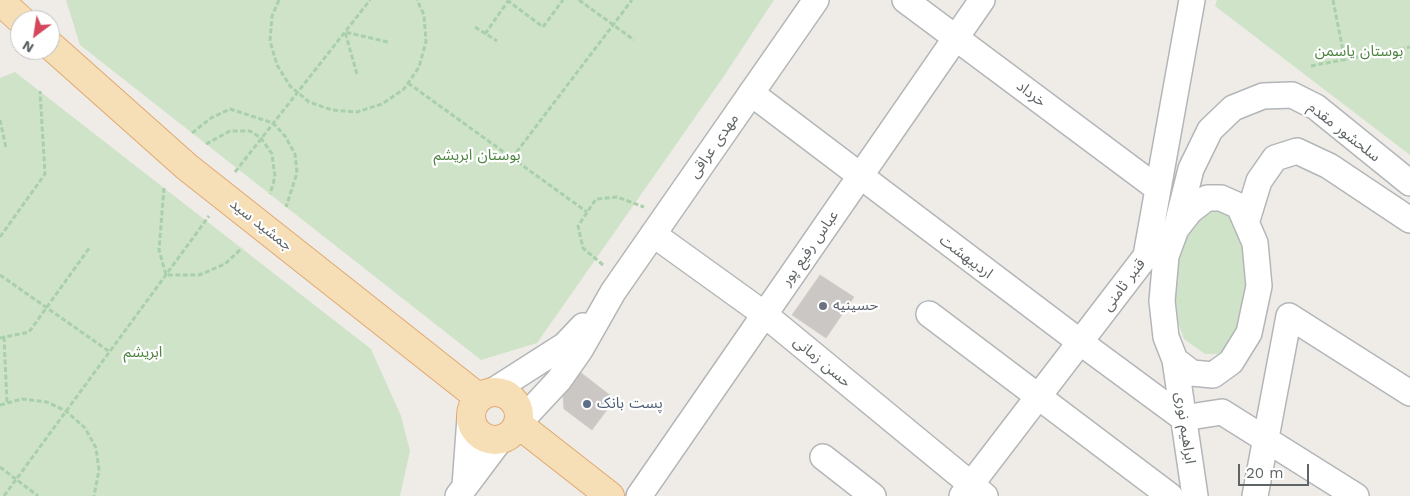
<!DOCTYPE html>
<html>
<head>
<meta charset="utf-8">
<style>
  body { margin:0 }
  #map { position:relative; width:1410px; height:496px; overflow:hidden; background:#efece8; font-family:"Work Sans",sans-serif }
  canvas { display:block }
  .north { position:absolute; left:10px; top:10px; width:50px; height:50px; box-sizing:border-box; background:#fff; border:1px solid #bfc1c2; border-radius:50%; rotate:211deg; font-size:14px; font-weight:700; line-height:20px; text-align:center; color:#5f6466 }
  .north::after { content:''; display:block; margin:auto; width:18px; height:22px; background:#d5485c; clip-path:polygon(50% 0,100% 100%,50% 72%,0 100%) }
  .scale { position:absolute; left:1238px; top:464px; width:71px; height:22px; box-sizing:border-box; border:2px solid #5f6466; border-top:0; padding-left:6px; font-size:15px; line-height:18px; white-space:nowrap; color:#5f6466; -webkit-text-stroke:4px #fff; paint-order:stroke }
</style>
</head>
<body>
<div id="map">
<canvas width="1410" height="496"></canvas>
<div class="north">N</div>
<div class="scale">20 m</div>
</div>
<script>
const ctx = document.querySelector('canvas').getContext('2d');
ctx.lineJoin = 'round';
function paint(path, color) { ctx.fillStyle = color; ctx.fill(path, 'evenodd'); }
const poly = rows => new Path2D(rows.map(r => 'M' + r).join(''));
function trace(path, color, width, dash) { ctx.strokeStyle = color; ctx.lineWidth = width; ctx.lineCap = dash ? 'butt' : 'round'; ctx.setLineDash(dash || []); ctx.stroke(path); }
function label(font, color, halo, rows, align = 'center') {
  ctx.font = font + ' "Work Sans","Noto Sans Arabic",sans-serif'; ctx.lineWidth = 4.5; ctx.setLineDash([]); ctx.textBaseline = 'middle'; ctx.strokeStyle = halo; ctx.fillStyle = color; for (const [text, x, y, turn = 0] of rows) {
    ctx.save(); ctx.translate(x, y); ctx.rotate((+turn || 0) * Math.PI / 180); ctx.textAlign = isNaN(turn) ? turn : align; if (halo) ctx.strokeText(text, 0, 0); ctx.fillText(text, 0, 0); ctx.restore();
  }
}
paint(poly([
  [66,0,774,0,724,76,537,343,481,360,80,45],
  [1217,0,1410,0,1410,155,1215,6],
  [15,72,371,349,401,416,410,451,400,496,0,496,0,78],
  [1222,210,1232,216,1246,251,1248,299,1241,331,1230,345,1218,354,1205,354,1184,339,1178,322,1174,282,1177,249,1199,217,1210,211]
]), '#cee3c8');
const building = poly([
  [820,275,854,297,826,338,792,315,820,275],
  [576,369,615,399,592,430,564,409,562,382,576,369]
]);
paint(building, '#cbc7c4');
trace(building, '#d3cdc7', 1);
const minor = poly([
  [905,0,1157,188],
  [751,93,1080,342,1183,418,1222,412,1356,496],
  [1247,220,1259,181,1275,158,1297,151,1329,166,1410,220],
  [1177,225,1191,169,1210,130,1233,108,1263,96,1292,95,1316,107,1410,183],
  [653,234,764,314,985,496],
  [929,314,1170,496],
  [1175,360,1192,373,1213,375,1231,362,1249,333,1259,286,1255,243,1239,206,1221,198,1207,198,1190,211,1176,229,1166,256,1162,301,1166,337,1175,360,1195,496],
  [493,391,565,345,583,326],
  [518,424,559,380,580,350,613,292,816,0],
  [823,457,873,496],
  [465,486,470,418],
  [458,496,500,440],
  [639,496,982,0],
  [962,496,1146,256,1192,0],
  [1255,496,1289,316,1410,393]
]);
const major = poly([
  [0,1,21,20],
  [50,45,187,167,478,397],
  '471 416a24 24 0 1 1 48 0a24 24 0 1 1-48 0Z',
  [518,424,610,496]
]);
trace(minor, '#b3b6b8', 28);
trace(major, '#e1a86f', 30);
trace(poly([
  [279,0,272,16,270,41,277,65,290,86,309,102,332,110,357,112,382,104,404,89,419,67,426,42,424,15,417,0],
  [507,0,543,27,563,0],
  [579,0,634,40],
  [1333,0,1345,61],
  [475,27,497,41],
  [485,34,508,1],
  [1311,66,1410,47],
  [357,74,345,32,388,42],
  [408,83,587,212],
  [0,120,6,148],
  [192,133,211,118,230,109,273,123,285,136,295,154,297,173,286,207],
  [206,144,230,131,250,131,261,138,272,154,275,177,270,194],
  [512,158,632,0],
  [235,172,370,0],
  [164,188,159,250,166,275,199,275,225,264,242,248],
  [0,237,45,174,40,91],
  [603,265,583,248,578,226,596,199,617,197,644,207],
  [0,275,110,352],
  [4,337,7,403],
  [0,338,29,332,90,247],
  [0,405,22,399,47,402,66,411,85,428,96,448,99,470,94,496],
  [0,467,38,496],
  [4,496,209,216]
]), '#a9d0ab', 3, [5, 2.5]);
trace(minor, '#fff', 25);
trace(major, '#f6deb6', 28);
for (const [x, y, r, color] of [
  [823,306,5,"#6b7280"],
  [587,404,5,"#5c6f8a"]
]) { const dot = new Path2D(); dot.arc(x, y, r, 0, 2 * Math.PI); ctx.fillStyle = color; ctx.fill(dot); trace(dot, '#fff', 2); }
label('15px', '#4c8341', '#fff', [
  ["بوستان یاسمن",1359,52],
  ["بوستان ابریشم",477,156],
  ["ابریشم",143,353]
]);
label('15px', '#5f6466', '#fff', [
  ["خرداد",1031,94,37],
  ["سلحشور مقدم",1344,132,38],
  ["مهدی عراقی",714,146,-55],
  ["جمشید سید",261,225,38],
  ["عباس رفیع پور",810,248,-55],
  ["اردیبهشت",966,257,37],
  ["قنبر ثامنی",1124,285,-53],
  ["حسن زمانی",822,362,40],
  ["ابراهیم نوری",1185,428,82]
]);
label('15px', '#5b616d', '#fff', [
  ["حسینیه",833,306]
], 'left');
label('15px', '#4e5e75', '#fff', [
  ["پست بانک",597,404]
], 'left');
</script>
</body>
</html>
